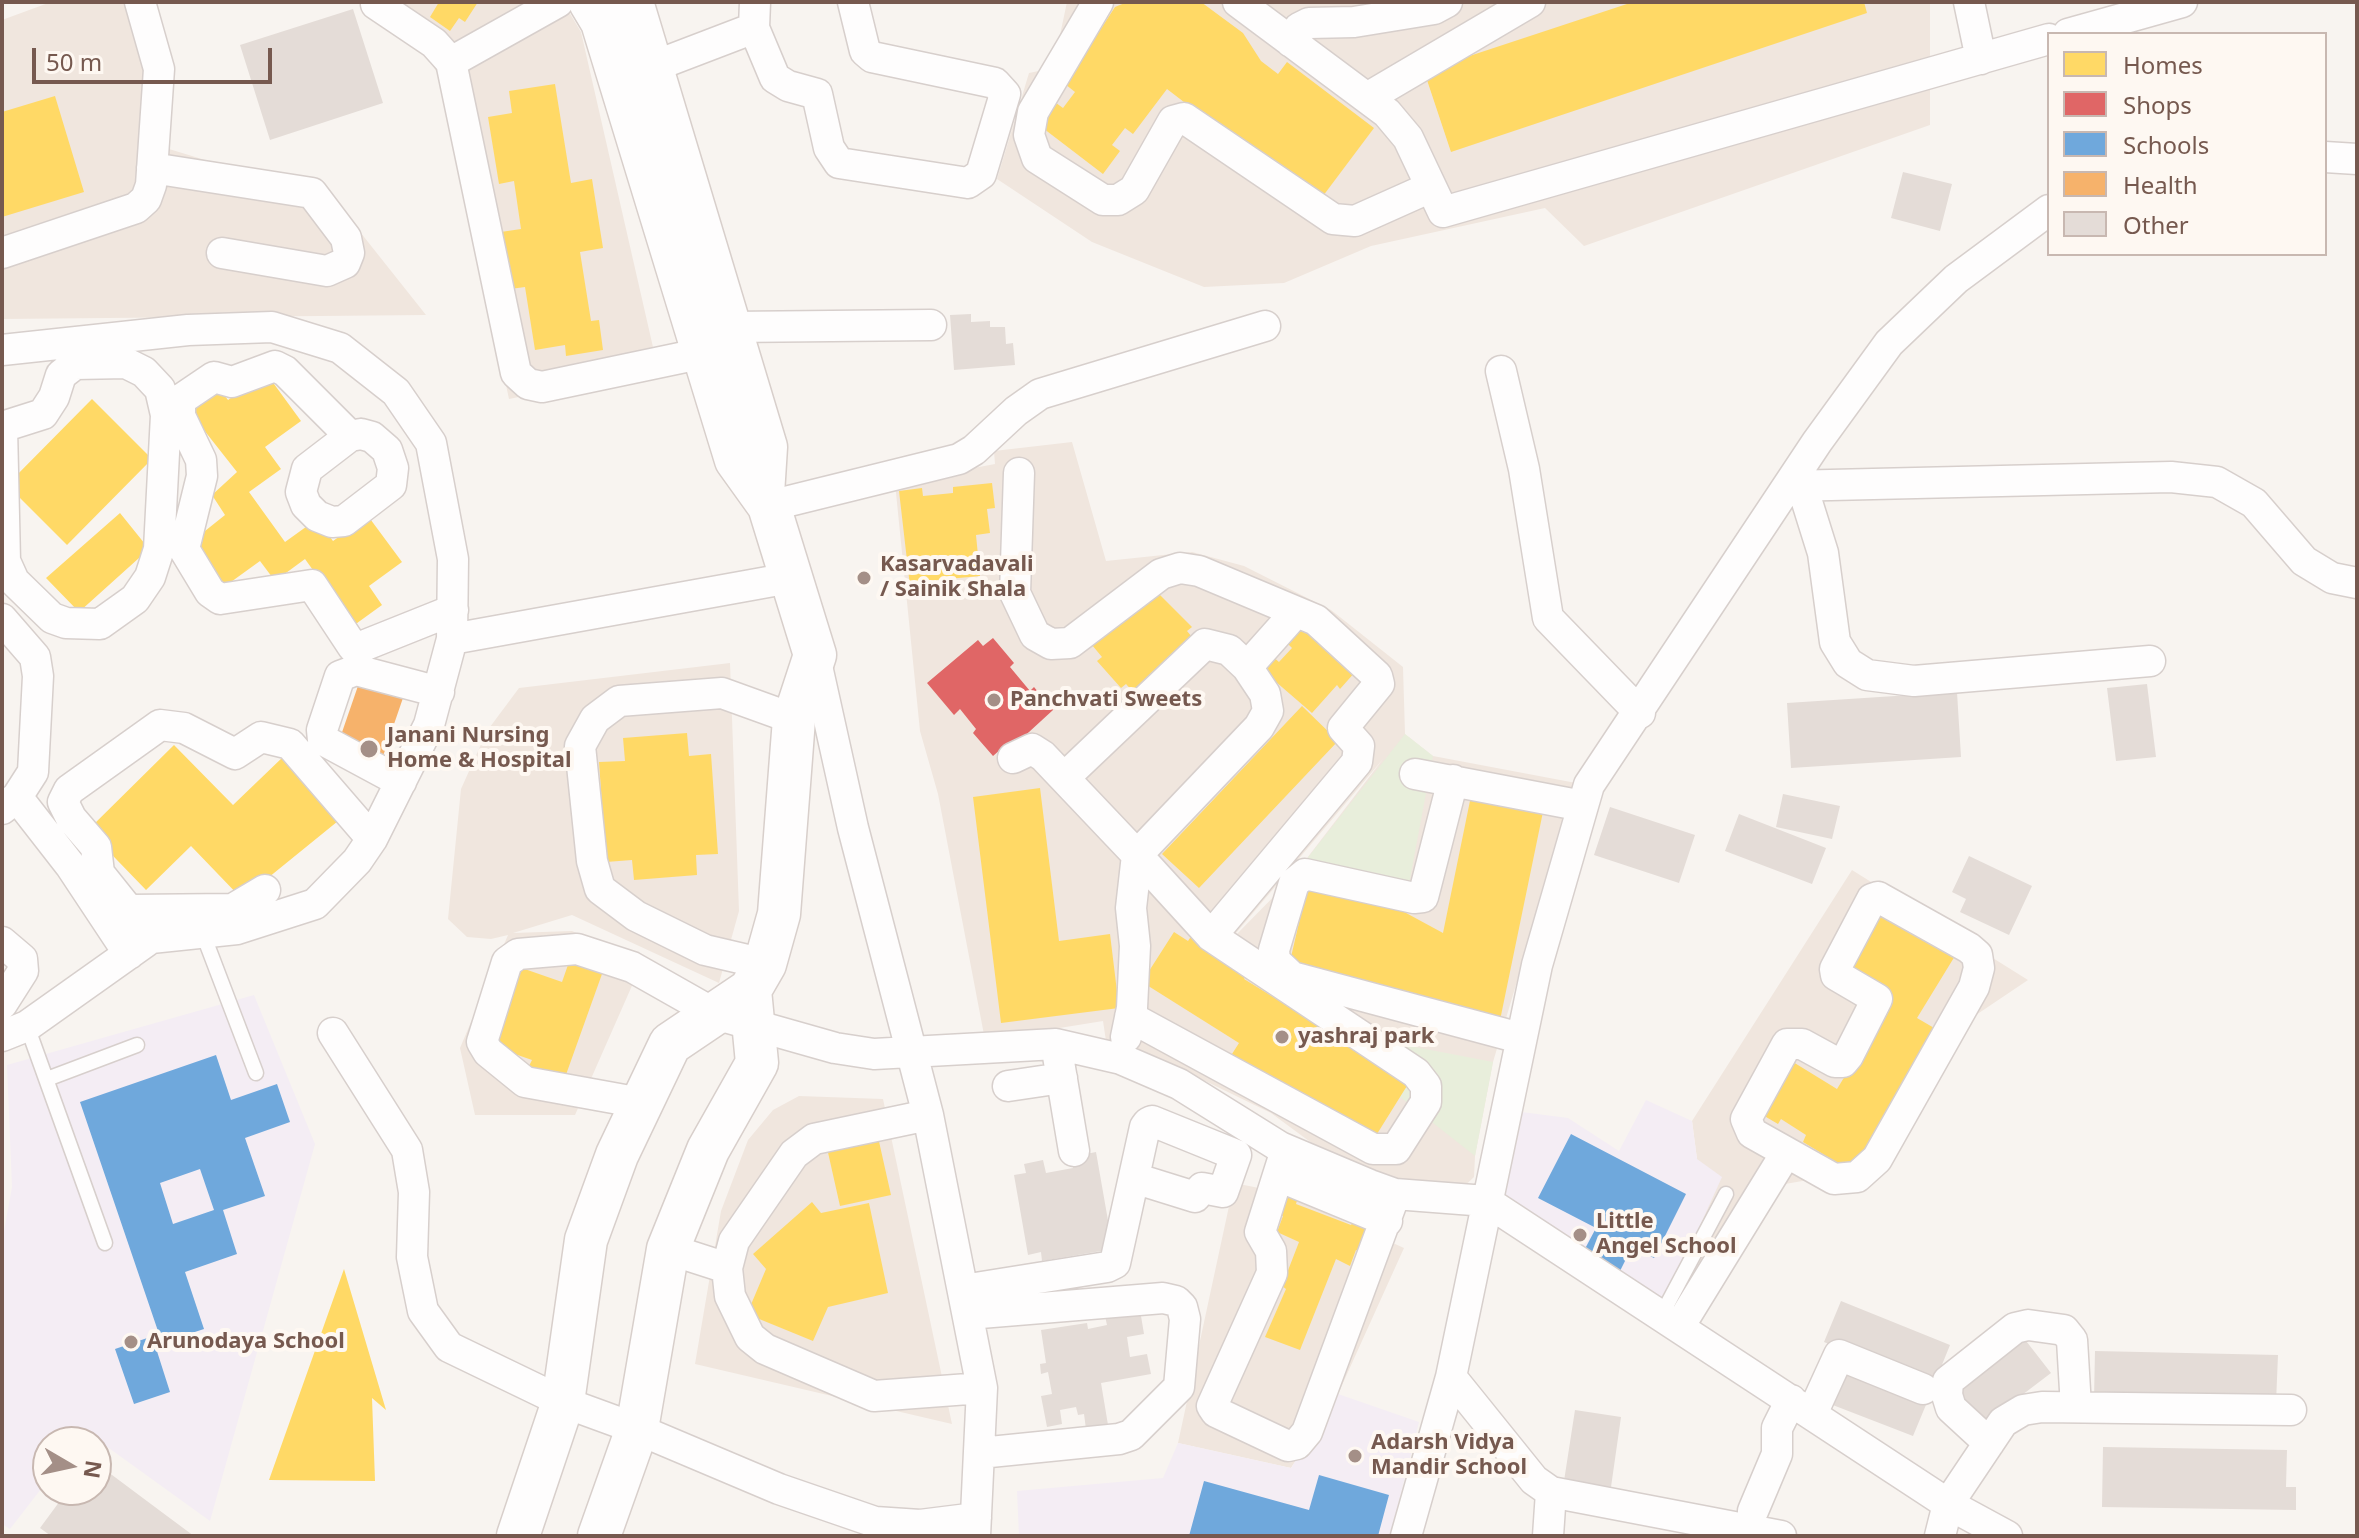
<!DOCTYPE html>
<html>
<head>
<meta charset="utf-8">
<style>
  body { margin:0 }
  #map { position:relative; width:2359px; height:1538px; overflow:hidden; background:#f8f4f0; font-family:"Noto Sans",sans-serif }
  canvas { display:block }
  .frame { position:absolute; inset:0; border:4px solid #76594f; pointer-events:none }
  .legend { position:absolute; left:2047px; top:32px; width:280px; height:224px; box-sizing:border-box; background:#fef8f2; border:2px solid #c8b8b1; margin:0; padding:10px 14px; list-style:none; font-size:24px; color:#76594f }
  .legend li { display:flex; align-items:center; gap:16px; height:40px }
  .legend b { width:40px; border:2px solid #c8b8b1 }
  .north { position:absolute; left:32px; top:1426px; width:80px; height:80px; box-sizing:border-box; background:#fef8f2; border:2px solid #c8b8b1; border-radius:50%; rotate:99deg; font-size:22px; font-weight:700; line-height:32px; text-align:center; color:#76594f }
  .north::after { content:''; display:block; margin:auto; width:28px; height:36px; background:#a48f87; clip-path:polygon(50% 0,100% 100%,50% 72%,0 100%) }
  .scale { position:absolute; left:32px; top:48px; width:240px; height:36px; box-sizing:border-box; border:4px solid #76594f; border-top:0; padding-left:10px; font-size:24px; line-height:28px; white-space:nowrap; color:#76594f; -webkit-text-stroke:6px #fef8f2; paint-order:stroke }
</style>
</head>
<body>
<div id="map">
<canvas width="2359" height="1538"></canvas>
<div class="frame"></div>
<ul class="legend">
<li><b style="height:22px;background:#ffd966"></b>Homes</li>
<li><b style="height:22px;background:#e06666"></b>Shops</li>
<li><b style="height:22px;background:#6fa8dc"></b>Schools</li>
<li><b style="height:22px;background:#f6b26b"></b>Health</li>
<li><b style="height:22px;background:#e4dcd7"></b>Other</li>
</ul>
<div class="north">N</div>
<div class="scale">50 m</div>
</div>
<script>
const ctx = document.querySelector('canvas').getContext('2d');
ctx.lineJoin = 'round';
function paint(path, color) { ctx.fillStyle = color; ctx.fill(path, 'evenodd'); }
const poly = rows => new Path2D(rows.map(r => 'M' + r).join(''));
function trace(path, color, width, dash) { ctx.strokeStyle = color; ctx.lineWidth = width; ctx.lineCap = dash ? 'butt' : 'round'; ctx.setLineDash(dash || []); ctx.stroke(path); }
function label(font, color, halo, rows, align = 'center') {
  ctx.font = font + ' "Noto Sans",sans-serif'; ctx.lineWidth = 8; ctx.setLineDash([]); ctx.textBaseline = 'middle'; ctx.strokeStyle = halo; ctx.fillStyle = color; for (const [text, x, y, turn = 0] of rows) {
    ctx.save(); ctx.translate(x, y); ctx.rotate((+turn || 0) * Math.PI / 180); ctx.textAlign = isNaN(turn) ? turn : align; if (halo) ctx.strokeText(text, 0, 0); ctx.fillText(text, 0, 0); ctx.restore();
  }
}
paint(poly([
  [51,2,151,2,156,145,205,160,318,179,426,315,2,319,2,20],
  [369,2,563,2,581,32,658,369,509,399,441,79,430,61],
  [1067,2,1930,2,1930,125,1584,246,1545,208,1371,246,1284,283,1204,287,1092,242,997,179,1029,73,1053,68],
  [1072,442,1106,561,1192,552,1244,566,1331,610,1403,667,1405,734,1433,756,1576,783,1493,1062,1475,1156,1474,1177,1455,1195,1428,1204,1332,1158,1271,1113,1158,1058,1106,1041,1103,1021,985,1040,938,794,920,731,895,483,995,464,994,451],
  [1383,759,1291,879,1231,940,1231,939],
  [730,663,739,911,719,983,572,915,513,933,572,931,642,963,575,1115,475,1115,460,1048,508,935,491,939,467,937,448,919,461,789,487,731,519,688],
  [1852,870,2028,980,1973,1017,1861,1171,1785,1184,1685,1345,1655,1325,1697,1159,1692,1121],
  [799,1096,883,1099,952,1424,695,1364,721,1211,748,1140,773,1110],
  [1234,1183,1279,1192,1404,1248,1338,1394,1291,1468,1178,1443]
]), '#f0e6de');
paint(poly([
  [254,995,315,1144,210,1521,106,1446,96,1445,96,1442,48,1442,48,1480,10,1529,2,1524,2,1242,12,1187,7,1065],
  [1646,1100,1692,1121,1697,1159,1722,1177,1655,1325,1495,1210,1514,1111,1568,1118,1619,1151],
  [1338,1394,1419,1422,1390,1536,1019,1536,1017,1491,1163,1478,1178,1443,1291,1468]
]), '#f4edf4');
paint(poly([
  [1405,734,1433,756,1406,900,1291,879],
  [1368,1038,1493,1062,1475,1156,1362,1067]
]), '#e8eedb');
paint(poly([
  [439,2,478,2,465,22,459,18,450,31,430,17],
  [1127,2,1201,2,1243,33,1261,61,1278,74,1287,62,1374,128,1317,204,1167,89,1133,134,1125,128,1112,145,1120,151,1103,174,1035,122,1052,100,1063,108,1075,92,1065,84,1115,7],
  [1633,2,1864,2,1867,13,1451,152,1424,71],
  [555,84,571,183,592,179,603,248,580,252,591,321,599,320,603,350,566,356,565,345,535,350,525,287,503,290,494,233,521,229,514,181,499,184,488,117,512,113,509,91],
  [55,96,84,192,2,217,2,112],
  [266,373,301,421,265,447,281,469,249,492,285,542,317,519,333,541,368,516,402,562,369,586,382,605,353,626,305,559,275,581,260,561,224,587,190,543,225,515,212,495,237,472,185,406,216,384,228,400],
  [92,399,152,459,67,545,7,485],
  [992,483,995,508,987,509,990,533,976,535,980,576,937,580,938,591,911,595,899,491,922,488,923,496,953,493,953,487],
  [120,513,149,549,79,612,46,578],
  [1154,589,1192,627,1187,631,1197,643,1137,696,1126,684,1121,688,1097,661,1102,657,1092,645],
  [1305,624,1323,640,1319,644,1356,671,1340,689,1337,685,1312,713,1261,669,1272,656,1279,662,1292,648,1288,644],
  [1302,706,1338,741,1199,888,1162,854],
  [687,733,689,756,711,754,718,854,696,855,697,875,634,880,632,860,606,862,599,762,625,761,623,738],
  [174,745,233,805,284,756,343,817,242,899,191,846,146,890,88,830],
  [1040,788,1059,941,1110,934,1119,1008,1001,1023,973,797],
  [1472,791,1544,807,1498,1030,1288,970,1307,888,1395,907,1443,933],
  [1882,903,1958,951,1917,1018,1941,1032,1854,1173,1803,1142,1806,1135,1781,1119,1778,1124,1761,1114,1793,1062,1837,1089,1891,1001,1841,970],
  [1174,932,1188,941,1192,935,1249,971,1244,979,1410,1081,1372,1142,1232,1054,1239,1043,1142,982],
  [569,962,602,974,563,1083,526,1072,532,1060,489,1045,516,966,562,982],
  [878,1137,891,1195,840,1206,827,1148],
  [1281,1185,1299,1194,1296,1204,1351,1225,1356,1216,1377,1225,1366,1253,1356,1250,1350,1266,1336,1259,1300,1350,1265,1337,1286,1289,1282,1286,1299,1242,1277,1232,1283,1216,1271,1211],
  [812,1202,821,1213,869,1203,888,1293,828,1307,813,1341,747,1314,766,1269,753,1254],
  [344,1269,386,1410,372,1398,375,1481,269,1480]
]), '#ffd966');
paint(poly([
  [993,638,1014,663,1010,667,1030,691,1034,687,1053,710,1005,754,1001,749,993,756,973,733,976,729,960,709,954,715,927,683,978,640,983,646]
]), '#e06666');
paint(poly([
  [216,1055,231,1100,277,1084,290,1122,245,1138,265,1196,223,1210,237,1254,185,1272,204,1329,155,1345,170,1392,134,1404,115,1349,159,1334,80,1102],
  [200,1169,214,1210,173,1224,160,1183],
  [1571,1134,1686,1194,1654,1258,1632,1247,1616,1279,1579,1260,1596,1228,1538,1198],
  [1319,1475,1389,1495,1378,1536,1189,1536,1204,1481,1309,1510]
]), '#6fa8dc');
paint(poly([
  [359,683,403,698,383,756,339,741]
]), '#f6b26b');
paint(poly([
  [353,9,383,103,270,140,240,45],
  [1903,172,1952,184,1940,231,1891,218],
  [971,314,971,322,990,321,990,327,1005,327,1006,344,1013,343,1015,365,954,370,950,315],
  [2147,684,2156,757,2116,761,2107,688],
  [1957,692,1961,757,1791,768,1787,703],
  [1783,794,1840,806,1832,839,1776,827],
  [1610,807,1695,835,1679,883,1594,855],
  [1739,814,1826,848,1812,884,1725,851],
  [1969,856,2032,886,2009,935,1960,912,1966,899,1952,892],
  [1096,1152,1113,1249,1042,1261,1041,1252,1028,1255,1014,1175,1026,1173,1024,1164,1043,1160,1046,1173,1073,1168,1071,1157],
  [1841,1301,1950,1345,1933,1387,1824,1342],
  [1140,1310,1144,1334,1127,1337,1130,1357,1147,1354,1151,1374,1101,1383,1108,1425,1086,1429,1084,1414,1078,1415,1076,1407,1060,1410,1062,1424,1047,1427,1041,1396,1052,1394,1048,1372,1041,1374,1040,1364,1046,1363,1041,1330,1087,1323,1088,1329,1107,1325,1105,1316],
  [2023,1337,2051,1373,1980,1427,1953,1391],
  [2095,1351,2278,1355,2276,1403,2094,1399],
  [1839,1365,1928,1400,1913,1436,1825,1402],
  [1575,1410,1621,1417,1611,1487,1564,1481],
  [2103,1447,2287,1450,2286,1487,2296,1487,2296,1510,2102,1507],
  [96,1463,167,1516,194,1536,51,1536,40,1528,68,1490,96,1490]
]), '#e4dcd7');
const lane = poly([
  [203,934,256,1073],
  [27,1026,105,1243],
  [47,1079,137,1045],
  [1661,1316,1726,1194]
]);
const street = poly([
  [755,2,754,28,775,78,788,86,817,94,829,148,839,163,968,183,981,174,1005,94,995,83,872,57,865,51,853,2],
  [1098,2,1033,112,1029,135,1037,158,1103,200,1118,200,1134,190,1173,121,1184,118,1333,219,1355,221,1431,187],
  [1238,2,1387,113,1408,138,1443,212,2049,39],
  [1969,2,1981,59],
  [376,4,434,43,451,62,516,373,528,384,542,387,723,349],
  [2068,34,2182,2],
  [1291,42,1299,28,1309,23,1354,22,1434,9,1447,2],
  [451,62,558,2],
  [652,67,754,28],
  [1367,98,1530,2],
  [2325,157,2357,159],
  [152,168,312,193,346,238,349,253,345,263,327,271,222,253],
  [2,253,136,208,146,199,151,185,159,69,140,2],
  [731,327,931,325],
  [2,350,188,330,272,327,340,348,396,392,431,443,453,559,452,639,790,578],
  [126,363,144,372,160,389,166,415,159,549,150,577,135,599,100,624,66,623,52,618,14,581,5,561,2,427,43,414,54,397,61,375,75,364,126,363],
  [1501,371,1524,469,1548,618,1640,713],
  [361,434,372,437,387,450,393,468,391,485,344,521,332,522,317,516,306,505,301,492,307,469,350,436,361,434],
  [350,436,285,371,275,366,232,382,214,377,180,400,180,416,201,460,202,476,184,549,210,592,220,599,312,585,353,647,363,646,453,610],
  [1019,473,1015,593,1035,635,1051,644,1070,643,1161,574,1180,568,1199,571,1316,620,1377,676,1379,684,1343,728,1359,746,1357,762,1211,936,1137,855,1259,727,1268,711,1265,694,1247,667,1229,650,1205,644,1064,778],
  [1788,486,2171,477,2217,482,2254,503,2304,561,2332,578,2357,583],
  [1802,486,1823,553,1835,642,1848,663,1867,675,1914,681,2150,661],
  [769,506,959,459,974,450,1016,411,1040,394,1265,326],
  [2,619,35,657,38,676,33,772,17,797,2,809],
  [815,657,853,828,928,1115,982,1388,975,1536],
  [1247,667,1296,612],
  [1013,758,1032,749,1043,756,1137,855,1131,908,1135,946,1132,1008,1126,1037],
  [1415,774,1583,806],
  [1453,780,1423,897,1414,898,1305,874,1294,883,1274,950,1275,961,1292,977,1520,1038],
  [401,782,323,740,322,730,340,676,356,670,439,692],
  [17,797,70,865,129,954],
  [1878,897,1969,948,1977,955,1979,968,1974,987,1877,1159,1857,1177,1834,1179,1752,1133,1746,1119,1787,1044,1802,1044,1835,1062,1843,1062,1848,1056,1877,999,1836,975,1835,969,1872,899,1878,897],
  [129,910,233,909,265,890],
  [151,938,99,873,96,847,71,818,63,802,69,790,160,725,184,728,235,754,261,737,290,744,372,839],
  [2,942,22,959,23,971,2,1004],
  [765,964,705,950,636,916,600,889,592,861,580,746,595,719,619,701,722,693,794,719],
  [1130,1017,1373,1149,1396,1149,1426,1102,1426,1086,1416,1073,1211,936],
  [333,1033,407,1150,414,1192,412,1257,423,1311,449,1347,563,1402,637,1429,779,1489,875,1522,920,1525,976,1518],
  [2,1036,27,1026,151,938,237,929,315,904,357,861,372,839,429,725,452,639],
  [1056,1044,1074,1151],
  [1008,1086,1062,1078],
  [641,1103,525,1082,488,1052,482,1042,507,962,518,954,577,949,632,967,715,1014,835,1048,874,1054,1056,1044,1121,1059,1179,1084,1280,1147,1370,1185,1395,1194,1486,1201,1948,1504,2007,1536],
  [928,1115,814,1139,794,1154,734,1241,727,1268,730,1296,750,1337,765,1349,874,1396,982,1388],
  [1286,1150,1260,1232,1271,1251,1272,1273,1212,1406,1216,1412,1288,1446,1297,1444,1307,1432,1395,1194],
  [1278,1176,1387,1221],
  [668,1249,727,1268],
  [963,1290,1107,1267,1115,1263,1145,1127,1148,1123,1152,1121,1236,1155,1223,1192,1202,1188,1195,1197,1134,1178],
  [968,1314,1163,1298,1176,1301,1182,1307,1185,1319,1179,1387,1131,1435,1119,1439,980,1453],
  [1679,1327,1786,1153],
  [1451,1377,1534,1480,1551,1492,1781,1536],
  [1812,1414,1839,1355,1923,1389],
  [1989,1443,1951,1408,1947,1395,1948,1381,2015,1328,2028,1325,2064,1330,2072,1340,2076,1407],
  [1753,1511,1777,1454,1777,1428,1791,1400],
  [1406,1536,1451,1377,1537,965,1589,785,1817,442,1889,343,1956,279,2049,210],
  [1548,1536,1551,1492],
  [1940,1536,1948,1504,2003,1422,2023,1410,2042,1407,2291,1410]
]);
const secondary = poly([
  [632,2,766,447,763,494],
  [518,1536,563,1402,586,1240,617,1155,670,1044,750,990,765,964,779,914,794,719,815,655,769,506,736,460,602,22,590,2],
  [599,1536,637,1429,668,1249,708,1150,757,1063,750,990]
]);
trace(lane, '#d7cfcc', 17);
trace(street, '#d7cfcc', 33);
trace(secondary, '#d8cfcb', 45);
trace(lane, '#fefdfd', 14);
trace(street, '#fefdfd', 30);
trace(secondary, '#fefdfd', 42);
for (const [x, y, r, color] of [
  [864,578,8,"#a48f87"],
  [994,700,8,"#a48f87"],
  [369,749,10,"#a48f87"],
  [1282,1037,8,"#a48f87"],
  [1580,1235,8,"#a48f87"],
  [131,1342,8,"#a48f87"],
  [1355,1456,8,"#a48f87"]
]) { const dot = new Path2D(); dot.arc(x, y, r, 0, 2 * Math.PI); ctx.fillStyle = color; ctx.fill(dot); trace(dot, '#fef8f2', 3); }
label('bold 22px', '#76594f', '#fef8f2', [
  ["Kasarvadavali",880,565],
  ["/ Sainik Shala",880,590],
  ["Panchvati Sweets",1010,700],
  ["Janani Nursing",387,736],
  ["Home & Hospital",387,761],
  ["yashraj park",1298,1037],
  ["Little",1596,1222],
  ["Angel School",1596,1247],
  ["Arunodaya School",147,1342],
  ["Adarsh Vidya",1371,1443],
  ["Mandir School",1371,1468]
], 'left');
</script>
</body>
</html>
